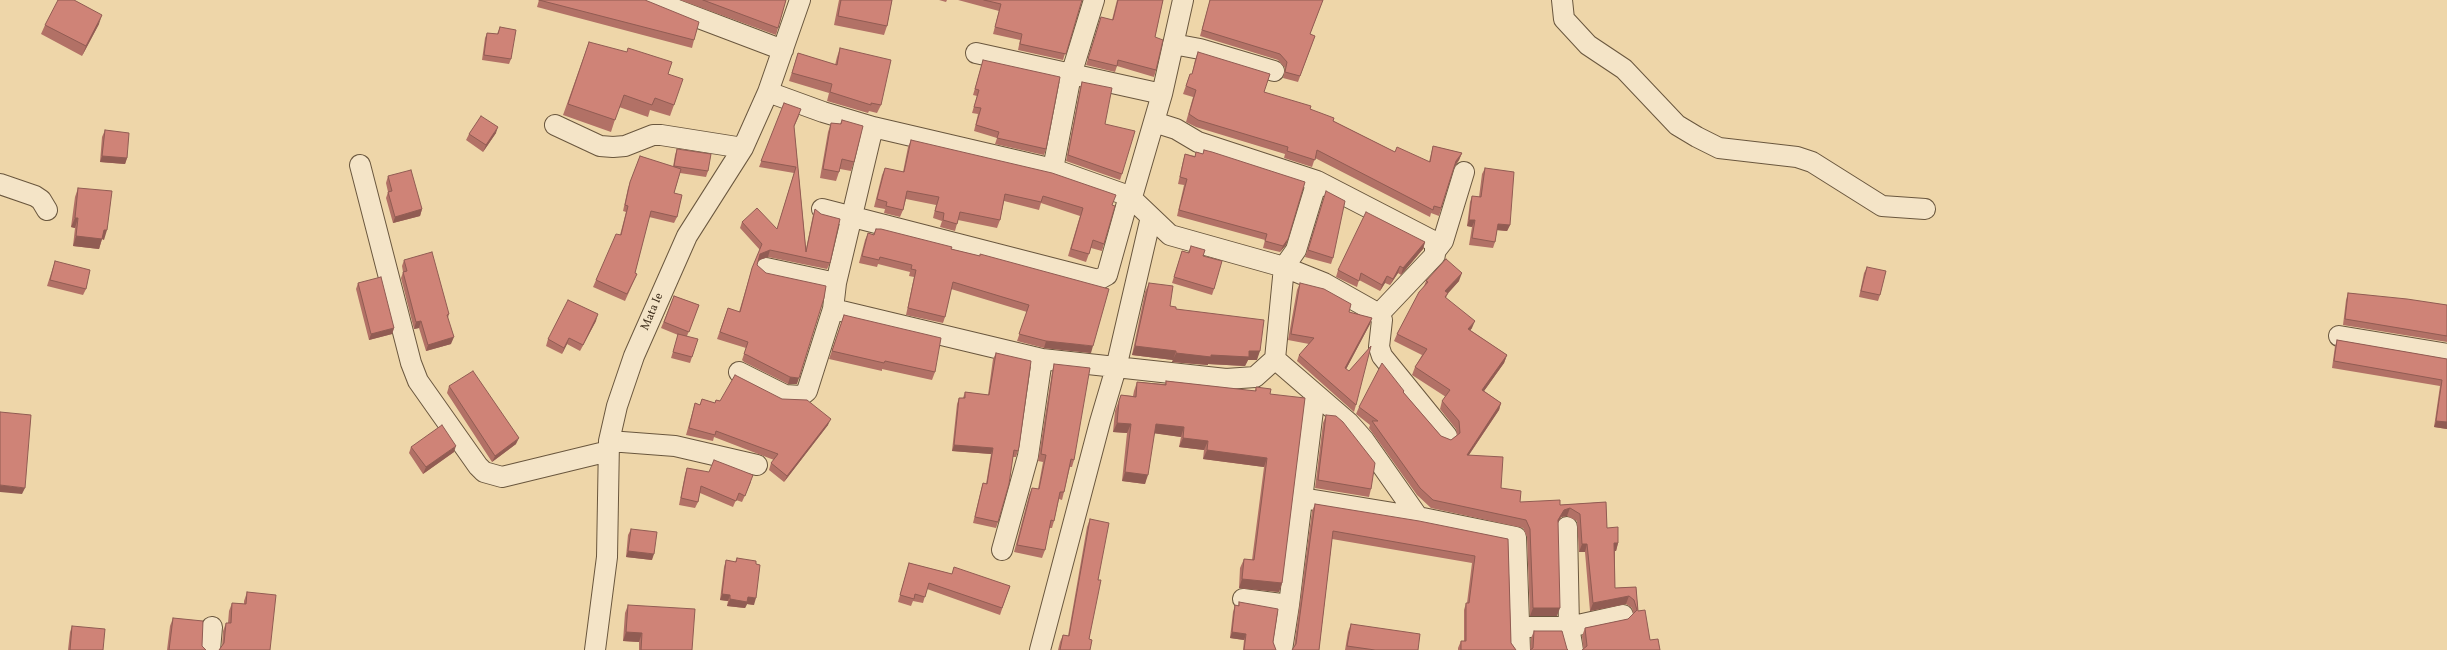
<!DOCTYPE html>
<html>
<head>
<meta charset="utf-8">
<style>
  body { margin:0 }
  canvas { display:block; background:#eed6a9 }
</style>
</head>
<body>
<canvas width="2447" height="650"></canvas>
<script>
const ctx = document.querySelector('canvas').getContext('2d');
ctx.lineJoin = 'round';
const poly = rows => new Path2D(rows.map(r => 'M' + r).join(''));
function trace(path, color, width, dash) { ctx.strokeStyle = color; ctx.lineWidth = width; ctx.lineCap = dash ? 'butt' : 'round'; ctx.setLineDash(dash || []); ctx.stroke(path); }
function paint(path, color) { ctx.fillStyle = color; ctx.fill(path, 'evenodd'); }
function label(font, color, halo, rows, align = 'center') {
  ctx.font = font + ' Vollkorn,serif'; ctx.lineWidth = 3; ctx.setLineDash([]); ctx.textBaseline = 'middle'; ctx.strokeStyle = halo; ctx.fillStyle = color; for (const [text, x, y, turn = 0] of rows) {
    ctx.save(); ctx.translate(x, y); ctx.rotate((+turn || 0) * Math.PI / 180); ctx.textAlign = isNaN(turn) ? turn : align; if (halo) ctx.strokeText(text, 0, 0); ctx.fillText(text, 0, 0); ctx.restore();
  }
}
const minor = poly([
  [651,0,783,50],
  [1562,0,1564,19,1588,45,1624,69,1677,125,1697,137,1719,148,1797,157,1812,162,1882,206,1925,209],
  [1173,44,1200,49,1274,71],
  [976,53,1162,94],
  [768,92,823,112,873,127,1053,169,1129,196,1170,235,1284,267,1275,359,1348,422,1364,440,1418,517,1516,537,1520,650],
  [1154,122,1176,129,1198,142,1317,181,1296,250,1284,267,1324,283,1379,314,1382,320,1379,347,1382,356,1447,436],
  [555,125,600,146,613,147,625,146,653,135,661,135,743,148],
  [360,165,411,363,418,381,478,466,484,472,502,477,609,451],
  [1053,169,1071,75,1094,0],
  [1317,181,1435,242,1435,255,1379,314],
  [0,184,35,196,41,200,47,210],
  [1132,197,1162,94,1183,0],
  [822,209,1098,280,1107,275,1129,196],
  [1436,250,1443,241,1464,172],
  [766,268,836,283],
  [833,309,1042,359,1028,456,1002,550],
  [2339,336,2447,354],
  [1042,359,1226,379,1255,377,1275,359],
  [739,372,785,395,801,396,807,391,833,309,836,283,873,127],
  [609,441,675,446,757,465],
  [1302,498,1418,517],
  [1567,527,1569,627,1573,650],
  [1243,599,1289,605],
  [1518,627,1569,627,1623,615],
  [210,650,212,627],
  [595,650,607,557,609,441,617,406,634,356,687,236,743,148,768,92,800,0],
  [1040,650,1100,422,1116,368,1151,217],
  [1282,650,1289,605,1315,394]
]);
trace(minor, '#6a573e', 22);
trace(minor, '#f4e4c7', 20);
paint(poly([
  [539,0,645,0,694,40,692,48,537,7],
  [680,0,786,0,776,35],
  [839,0,892,0,887,26,884,35,834,25],
  [939,0,947,0,946,2],
  [958,0,1082,0,1063,60,1018,50,1020,40,993,34,999,11],
  [1117,0,1163,0,1155,37,1156,70,1154,77,1117,66,1115,72,1086,65,1101,17,1112,20],
  [1210,0,1323,0,1310,34,1315,36,1298,82,1283,78,1285,68,1278,60,1200,36],
  [99,24,82,56,41,34,45,25],
  [500,27,511,59,509,64,482,60,485,38,487,33,497,34],
  [589,42,668,74,674,105,670,116,650,110,648,117,619,107,611,132,563,115],
  [840,48,881,105,877,113,869,111,868,113,827,101,829,93,789,81,798,53,835,65,837,57],
  [1198,52,1264,92,1310,109,1395,152,1429,162,1433,146,1462,153,1459,160,1454,168,1439,216,1431,213,1430,217,1315,158,1312,167,1284,158,1285,154,1196,127,1186,122,1193,97,1183,94,1190,74,1192,74,1195,60],
  [983,60,1046,149,1044,155,995,144,997,138,974,131,978,114,972,113,977,96,973,95],
  [1082,82,1105,124,1122,174,1120,180,1066,161,1080,88],
  [784,103,799,116,794,127,806,249,813,215,815,209,830,263,827,269,768,257,758,260,757,265,797,384,788,384,744,362,742,360,746,348,717,339,728,308,739,312,750,275,760,250,740,228,742,222,777,229,794,173,759,167],
  [842,120,854,162,851,171,840,169,836,181,820,178,828,132,831,123,840,124],
  [105,130,127,158,125,164,100,162,102,137],
  [496,133,483,152,466,140,469,134],
  [911,140,1112,205,1104,244,1102,251,1091,248,1086,262,1068,256,1080,216,1041,203,1039,210,1004,201,1000,220,997,228,958,220,955,231,940,227,942,221,933,218,936,205,906,199,903,210,900,217,884,213,885,209,874,207,882,175,885,168,903,172,908,147],
  [677,149,708,171,706,177,680,173,674,193,677,217,674,223,649,217,635,273,637,274,625,301,593,287,596,280,620,235,626,212,623,211,628,188,640,156,673,167,675,155],
  [1204,150,1288,239,1286,245,1280,252,1263,248,1265,240,1177,216,1184,185,1178,184,1183,161,1185,154,1195,156,1196,152,1203,154],
  [1485,168,1510,225,1507,231,1497,230,1495,242,1493,248,1469,245,1472,227,1467,226,1470,202,1472,196,1479,197,1482,174],
  [388,176,422,209,420,216,393,223,386,198,388,192,386,183],
  [78,188,104,240,102,239,99,249,73,246,75,228,71,227,75,197],
  [1324,198,1333,258,1331,264,1305,257],
  [876,229,951,249,980,256,1091,353,1044,348,1017,341,1027,312,951,289,945,317,943,323,906,315,914,277,909,276,910,272,878,264,877,267,859,263,865,240,868,233,873,235],
  [1425,242,1423,249,1401,275,1398,273,1390,285,1385,283,1380,291,1359,280,1357,287,1336,277,1338,270],
  [1191,246,1203,256,1214,289,1212,295,1172,283,1182,251,1188,253],
  [404,260,449,314,448,318,451,344,426,351,419,328,414,329,401,278,403,272,402,266],
  [55,261,86,289,83,295,47,286],
  [1867,267,1880,295,1878,301,1859,297,1864,273],
  [1426,281,1459,281,1448,293,1446,298,1472,328,1470,330,1507,355,1504,363,1484,391,1501,403,1499,410,1469,455,1501,488,1520,502,1560,505,1606,502,1607,528,1618,543,1616,551,1615,551,1615,588,1636,587,1638,611,1645,610,1583,649,1582,636,1585,628,1628,619,1633,614,1632,608,1626,604,1590,611,1585,552,1579,552,1577,521,1567,516,1561,517,1558,522,1557,616,1530,616,1527,537,1523,528,1431,508,1417,495,1369,428,1370,425,1356,414,1359,407,1404,391,1404,393,1441,436,1451,440,1457,435,1456,429,1440,409,1442,401,1446,397,1412,375,1415,367,1422,355,1394,341,1397,334,1424,286],
  [358,283,394,328,392,334,369,340,356,289],
  [1149,283,1170,306,1257,360,1248,360,1245,366,1208,364,1208,365,1172,362,1173,360,1132,355,1145,292],
  [1300,283,1349,312,1372,318,1370,324,1346,369,1356,405,1354,412,1297,361,1299,355,1309,344,1288,340,1297,290],
  [2348,293,2447,305,2447,342,2343,325,2346,300],
  [674,296,699,305,687,336,692,357,690,363,671,358,678,335,661,328],
  [844,315,935,372,932,380,882,369,882,371,829,359],
  [596,321,580,351,567,344,562,354,546,346,548,339],
  [2337,340,2447,359,2447,429,2434,427,2440,386,2332,368,2335,346],
  [996,353,1019,447,1016,457,1013,457,998,522,996,528,973,523,981,490,983,483,986,484,991,454,952,451,957,404,959,398,963,398,965,392,988,395,993,359],
  [1054,364,1074,460,1072,467,1070,467,1064,492,1062,500,1059,499,1054,521,1052,528,1049,528,1045,550,1042,558,1014,552,1029,495,1032,488,1038,489,1043,462,1038,461,1052,372],
  [1166,381,1255,391,1256,387,1270,394,1282,583,1279,592,1239,588,1240,568,1244,559,1252,560,1264,467,1203,459,1204,450,1179,447,1181,437,1154,433,1145,484,1122,481,1127,433,1113,432,1115,411,1121,395,1133,396,1134,391,1137,382,1165,384],
  [449,386,516,444,492,462,447,393],
  [702,399,715,403,716,400,828,425,784,482,769,470,771,463,774,460,714,437,713,441,686,435,695,403,700,405],
  [1326,415,1371,489,1369,497,1315,488,1323,423],
  [411,447,454,452,423,474,409,453],
  [687,468,751,482,742,502,736,500,733,507,700,493,698,502,695,508,679,505,685,474],
  [1315,504,1508,539,1511,643,1516,650,1458,650,1458,648,1461,641,1464,641,1464,610,1466,603,1467,603,1472,563,1332,539,1319,650,1294,647,1312,511],
  [1090,519,1098,580,1089,639,1090,650,1058,650,1060,642,1063,635,1068,636,1087,527],
  [631,529,652,560,626,557,628,535],
  [737,558,754,605,747,604,745,608,727,606,728,601,720,600,724,567,726,560,735,562],
  [909,563,952,574,1010,586,1000,615,927,589,923,603,913,601,911,606,898,602],
  [247,592,270,650,222,647,223,631,226,623,228,623,229,611,232,603,244,604,244,601],
  [1239,602,1273,642,1276,650,1243,650,1244,640,1230,638,1233,612,1235,605,1238,606],
  [628,605,692,650,639,650,639,642,623,641,625,613],
  [173,618,202,646,206,650,167,650,170,626],
  [1351,624,1418,650,1345,650,1348,632],
  [72,626,103,650,68,650,70,632],
  [1534,631,1567,649,1530,650,1531,638]
]), '#b27166');
paint(poly([
  [102,15,99,24,82,56,86,46],
  [498,127,496,133,483,152,486,145],
  [1462,153,1459,160,1453,169,1456,161],
  [102,156,127,158,125,164,100,162],
  [422,209,420,216,393,223,395,217],
  [75,218,78,218,75,228,71,227],
  [1469,220,1475,220,1472,227,1467,226],
  [1498,224,1510,225,1507,231,1496,230],
  [104,230,107,230,104,240,102,239,99,249,73,246,76,236],
  [1288,239,1286,245,1280,252,1283,246],
  [1425,242,1423,249,1401,275,1403,268],
  [770,250,768,257,757,261,760,254],
  [1400,266,1398,273,1390,285,1393,279],
  [1462,273,1459,281,1443,299,1445,291],
  [1387,276,1385,283,1380,291,1382,285],
  [598,314,596,321,580,351,583,345],
  [1372,318,1370,324,1343,375,1345,368],
  [421,321,419,328,414,329,416,322],
  [1475,321,1472,328,1466,336,1468,329],
  [394,328,392,334,369,340,371,334],
  [454,337,451,344,426,351,428,345],
  [569,338,567,344,562,354,564,348],
  [1046,341,1093,346,1091,353,1044,348],
  [1135,346,1176,351,1173,360,1132,355],
  [1249,351,1260,351,1257,360,1248,360,1245,366,1208,364,1208,365,1172,362,1176,353],
  [1507,355,1504,363,1479,398,1482,390],
  [790,377,799,378,797,384,788,384],
  [1501,403,1499,410,1464,462,1467,455],
  [831,419,828,425,784,482,787,476],
  [2436,421,2447,422,2447,429,2434,427],
  [1117,423,1131,424,1127,433,1113,432],
  [1156,424,1184,427,1181,437,1152,433],
  [519,438,516,444,492,462,495,456],
  [1183,438,1208,441,1204,450,1179,447],
  [954,445,993,448,991,454,952,451],
  [456,446,454,452,423,474,426,467],
  [1207,450,1267,458,1264,467,1203,459],
  [1125,472,1148,475,1145,484,1122,481],
  [0,485,25,488,22,494,0,492],
  [1570,508,1567,516,1561,517,1556,527,1558,520,1564,510],
  [1614,543,1618,543,1616,551,1612,551],
  [1582,544,1587,544,1585,552,1579,552],
  [628,551,654,554,652,560,626,557],
  [1242,579,1282,583,1279,592,1239,588],
  [722,594,730,595,728,601,720,600],
  [1629,596,1626,604,1590,611,1593,603],
  [748,597,756,598,754,605,747,604,745,608,727,606,730,599],
  [1533,608,1560,608,1557,616,1530,616],
  [626,632,642,633,639,642,623,641],
  [1232,632,1246,634,1244,640,1230,638]
]), '#915c53');
const building = poly([
  [58,0,74,0,102,15,86,46,45,25,58,0],
  [539,0,645,0,699,22,694,40,539,0],
  [703,0,786,0,778,28,703,0],
  [841,0,892,0,887,26,838,16,841,0],
  [984,0,1082,0,1066,54,1020,44,1022,34,995,27,1001,4,984,0],
  [1118,0,1163,0,1155,37,1163,40,1156,70,1118,60,1117,66,1088,59,1101,17,1113,20,1118,0],
  [1210,0,1323,0,1310,34,1315,36,1300,76,1285,72,1287,62,1280,54,1202,30,1210,0],
  [500,27,516,30,511,59,484,55,487,33,498,34,500,27],
  [589,42,627,52,628,48,672,62,668,74,683,79,674,105,655,98,652,105,624,95,615,120,568,104,589,42],
  [840,48,891,60,881,105,871,103,871,105,830,92,832,84,792,73,798,53,837,65,840,48],
  [1198,52,1270,74,1264,92,1311,106,1310,109,1334,118,1333,121,1395,152,1397,147,1430,162,1433,146,1462,153,1456,161,1441,208,1434,206,1433,210,1317,150,1315,160,1287,151,1288,147,1198,120,1189,114,1196,90,1186,86,1190,74,1192,74,1198,52],
  [983,60,1060,77,1046,149,997,138,999,132,976,125,981,108,974,107,979,90,975,89,983,60],
  [1082,82,1112,88,1105,124,1135,131,1122,174,1068,155,1082,82],
  [784,103,801,109,794,126,806,252,815,209,821,214,840,219,830,263,770,250,760,254,757,265,766,273,826,286,824,298,799,378,790,377,747,355,744,354,748,342,720,332,728,308,740,312,752,268,762,244,742,222,757,208,777,229,796,167,761,161,784,103],
  [481,116,498,127,486,145,469,134,481,116],
  [842,120,863,126,854,162,842,159,839,172,823,169,831,123,841,124,842,120],
  [105,130,129,133,127,158,102,156,105,130],
  [911,140,1052,173,1116,195,1112,205,1115,206,1104,244,1093,240,1089,254,1071,249,1083,208,1043,196,1041,202,1005,194,1000,220,960,212,957,224,943,220,944,213,935,211,939,197,907,191,903,210,886,206,887,202,877,199,885,168,904,172,911,140],
  [677,149,711,154,708,171,674,166,677,149],
  [1204,150,1212,152,1305,182,1288,239,1283,246,1265,241,1267,234,1179,210,1187,179,1180,177,1185,154,1195,157,1196,152,1203,154,1204,150],
  [640,156,681,169,674,193,682,195,677,217,651,211,635,273,637,274,627,294,596,280,616,234,621,235,628,206,625,205,630,182,640,156],
  [1485,168,1514,172,1510,225,1498,224,1495,242,1472,238,1475,220,1469,220,1472,196,1481,197,1485,168],
  [411,170,422,209,395,217,388,192,392,191,388,176,411,170],
  [78,188,112,191,107,230,104,230,102,239,76,236,78,218,75,218,78,188],
  [1326,191,1345,201,1333,258,1308,250,1326,191],
  [1366,212,1425,242,1403,268,1400,266,1393,279,1387,276,1382,285,1361,273,1359,281,1338,270,1366,212],
  [876,229,881,229,952,247,951,249,980,256,980,254,1109,289,1093,346,1046,341,1019,334,1029,305,953,282,945,317,908,308,916,270,911,269,912,265,880,257,879,260,862,256,868,233,874,235,876,229],
  [1191,246,1205,250,1203,256,1222,261,1214,289,1174,277,1182,251,1189,253,1191,246],
  [432,252,449,314,447,315,454,337,428,345,421,321,416,322,403,272,407,271,404,260,432,252],
  [1446,259,1462,273,1445,291,1448,293,1445,297,1475,321,1468,329,1507,355,1482,390,1501,403,1467,455,1503,457,1501,488,1521,491,1520,502,1560,500,1560,505,1606,502,1607,528,1618,527,1618,543,1614,543,1615,588,1636,587,1638,611,1645,610,1650,640,1658,639,1660,650,1582,650,1587,646,1585,628,1628,619,1637,610,1634,600,1629,596,1593,603,1587,544,1582,544,1580,514,1570,508,1564,510,1558,520,1560,608,1533,608,1530,529,1526,520,1433,500,1420,488,1372,421,1378,421,1359,407,1382,363,1404,391,1403,392,1441,436,1451,440,1460,433,1459,421,1442,401,1450,390,1415,367,1427,349,1397,334,1419,292,1428,282,1426,281,1446,259],
  [55,261,90,270,86,289,50,280,55,261],
  [1867,267,1886,271,1880,295,1861,291,1867,267],
  [381,277,394,328,371,334,358,283,381,277],
  [1149,283,1173,286,1170,306,1176,307,1176,309,1264,320,1260,351,1249,351,1249,357,1211,355,1211,357,1176,353,1176,351,1135,346,1149,283],
  [1300,283,1324,289,1351,304,1349,312,1372,318,1345,368,1349,371,1371,346,1356,405,1299,355,1314,338,1291,334,1300,283],
  [2348,293,2407,299,2447,305,2447,336,2345,319,2348,293],
  [674,296,699,305,689,332,664,322,674,296],
  [568,300,598,314,583,345,569,338,564,348,548,339,568,300],
  [844,315,941,338,935,372,885,361,884,363,832,351,844,315],
  [678,334,698,339,692,357,673,352,678,334],
  [2337,340,2447,359,2447,422,2436,421,2442,380,2334,361,2337,340],
  [996,353,1031,361,1019,447,1018,451,1014,450,1009,484,998,522,975,517,983,483,987,484,993,448,954,445,959,398,965,398,965,392,989,395,996,353],
  [1054,364,1090,368,1074,460,1071,459,1064,492,1060,492,1054,521,1051,520,1045,550,1017,545,1032,488,1039,489,1046,455,1041,454,1054,364],
  [473,371,519,438,495,456,449,386,473,371],
  [735,375,782,399,807,400,831,419,787,476,771,463,778,454,716,431,715,435,689,428,695,403,700,405,702,399,715,403,716,400,720,401,735,375],
  [1166,381,1256,391,1256,387,1271,389,1270,394,1305,398,1282,583,1242,579,1244,559,1254,560,1267,458,1207,450,1208,441,1183,438,1184,427,1156,424,1148,475,1125,472,1131,424,1117,423,1119,401,1121,395,1136,397,1137,382,1166,385,1166,381],
  [0,412,31,415,25,488,0,485,0,412],
  [1326,415,1336,416,1343,422,1375,463,1371,489,1318,480,1326,415],
  [442,425,456,446,426,467,411,447,442,425],
  [714,460,753,475,745,496,739,493,736,501,701,486,698,502,681,498,687,468,709,472,714,460],
  [1315,504,1419,521,1508,539,1511,643,1516,650,1461,650,1461,641,1466,641,1466,603,1469,603,1475,556,1333,531,1319,650,1292,650,1296,644,1315,504],
  [1090,519,1109,523,1098,580,1101,580,1089,639,1092,640,1090,650,1060,650,1063,635,1069,636,1090,519],
  [631,529,657,532,654,554,628,551,631,529],
  [737,558,756,561,756,564,760,565,756,598,748,597,747,602,730,599,730,595,722,594,726,560,736,562,737,558],
  [909,563,952,574,954,567,1010,586,1002,608,929,583,925,597,915,594,914,599,900,595,909,563],
  [247,592,276,595,270,650,219,650,224,643,226,623,231,623,232,603,246,604,247,592],
  [1239,602,1278,609,1273,642,1276,650,1244,650,1246,634,1232,632,1235,605,1239,606,1239,602],
  [628,605,695,609,692,650,641,650,642,633,626,632,628,605],
  [173,618,203,621,202,646,206,650,169,650,173,618],
  [1351,624,1420,634,1418,650,1375,650,1347,646,1351,624],
  [72,626,105,629,103,650,70,650,72,626],
  [1534,631,1562,631,1567,649,1568,650,1530,650,1533,648,1534,631]
]);
paint(building, '#cf8377');
trace(building, '#915c53', 1);
label('12px', '#3e2d1b', '#f4e4c7', [
  ["Mata Ie",653,312,-67]
]);
</script>
</body>
</html>
